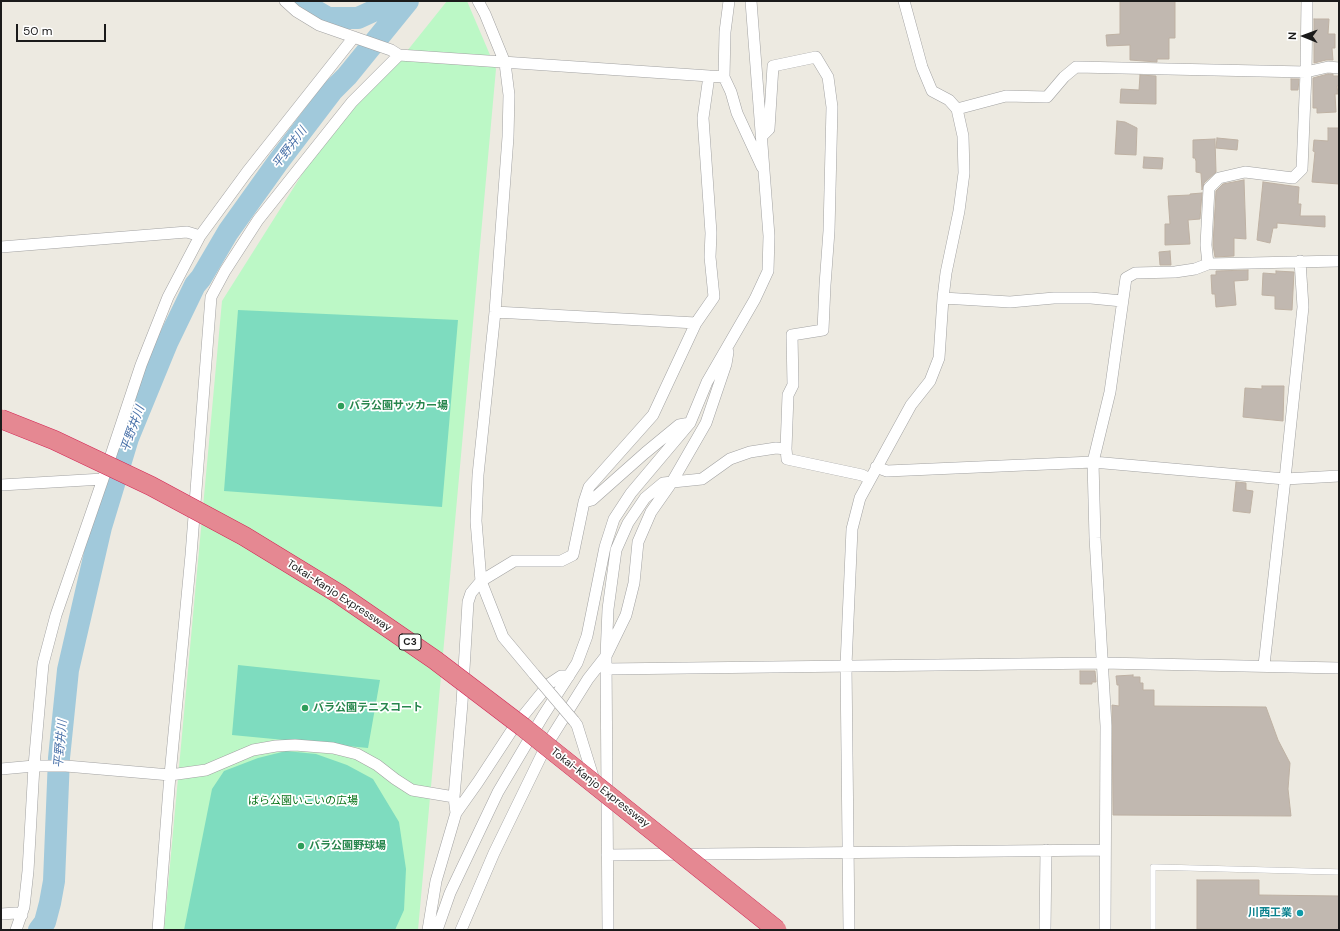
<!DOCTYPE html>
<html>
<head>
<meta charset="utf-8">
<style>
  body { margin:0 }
  #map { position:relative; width:1340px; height:931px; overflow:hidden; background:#edeae1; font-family:"DM Sans",sans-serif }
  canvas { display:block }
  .frame { position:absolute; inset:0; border:2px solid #1b1b1b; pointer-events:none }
  .north { position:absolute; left:1284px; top:16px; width:40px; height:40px; -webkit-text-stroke:3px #fff; paint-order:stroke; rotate:271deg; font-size:11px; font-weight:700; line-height:16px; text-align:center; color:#1b1b1b }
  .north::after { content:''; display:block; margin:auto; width:14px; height:18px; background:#1b1b1b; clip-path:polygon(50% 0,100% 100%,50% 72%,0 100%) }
  .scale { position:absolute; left:16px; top:24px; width:90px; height:18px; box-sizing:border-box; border:2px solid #1b1b1b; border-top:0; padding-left:5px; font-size:12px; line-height:14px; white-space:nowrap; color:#1b1b1b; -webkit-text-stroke:3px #fff; paint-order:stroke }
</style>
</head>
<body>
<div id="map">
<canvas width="1340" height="931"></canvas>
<div class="frame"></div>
<div class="north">N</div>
<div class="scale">50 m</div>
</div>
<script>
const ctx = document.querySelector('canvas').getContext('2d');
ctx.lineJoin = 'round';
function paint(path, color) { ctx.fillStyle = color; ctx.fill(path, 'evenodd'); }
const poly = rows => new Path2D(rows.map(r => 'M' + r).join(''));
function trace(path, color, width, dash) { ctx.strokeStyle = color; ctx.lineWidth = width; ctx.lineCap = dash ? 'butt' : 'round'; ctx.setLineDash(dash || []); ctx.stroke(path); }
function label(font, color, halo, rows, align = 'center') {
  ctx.font = font + ' "DM Sans","Noto Sans JP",sans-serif'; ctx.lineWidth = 3.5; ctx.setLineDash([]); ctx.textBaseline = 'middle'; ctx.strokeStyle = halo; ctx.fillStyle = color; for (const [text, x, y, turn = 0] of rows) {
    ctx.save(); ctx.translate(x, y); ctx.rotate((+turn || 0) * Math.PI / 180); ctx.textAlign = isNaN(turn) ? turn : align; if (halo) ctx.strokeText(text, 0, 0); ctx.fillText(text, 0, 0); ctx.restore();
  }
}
paint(poly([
  [447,1,467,1,496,69,418,930,164,930,222,301,330,130,403,56]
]), '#bcf8c6');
paint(poly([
  [238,310,458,320,442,507,224,491],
  [238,665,380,680,368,748,232,735],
  [286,751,316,754,347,765,373,779,399,822,406,869,404,910,395,930,184,930,212,789,224,771,258,758]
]), '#7edcbf');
trace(poly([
  [302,1,304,4,328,18,358,18,395,1],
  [39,930,45,922,50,903,54,881,59,758,68,670,101,527,128,438,167,343,195,285,201,278,228,232,278,162,332,91,347,76,408,1]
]), '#a1c9db', 22);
const building = poly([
  [1120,1,1175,1,1175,38,1169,38,1169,59,1157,59,1157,62,1130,60,1130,45,1107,46,1106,35,1120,34,1120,1],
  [1314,19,1329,19,1328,34,1335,34,1335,48,1332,48,1333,60,1326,60,1314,63,1314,19],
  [1328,74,1333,74,1333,76,1339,76,1339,86,1337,86,1338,94,1335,94,1336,112,1317,113,1317,108,1313,108,1313,78,1328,74],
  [1140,75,1156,76,1156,104,1120,103,1121,89,1139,90,1140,75],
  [1291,79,1299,79,1298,90,1291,90,1291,79],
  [1117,121,1125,122,1137,128,1136,155,1115,154,1117,121],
  [1328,128,1339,128,1339,184,1312,182,1315,152,1313,151,1314,140,1328,141,1328,128],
  [1217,138,1238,140,1237,150,1216,148,1217,138],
  [1215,139,1216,172,1204,183,1202,190,1201,173,1196,172,1196,161,1195,158,1193,158,1193,140,1215,139],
  [1144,157,1163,158,1162,169,1143,168,1144,157],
  [1244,180,1246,239,1234,238,1234,256,1215,257,1213,245,1216,191,1223,184,1244,180],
  [1263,182,1299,187,1298,204,1301,204,1300,216,1325,216,1325,227,1277,223,1277,228,1273,228,1270,243,1257,240,1263,182],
  [1202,193,1200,219,1188,220,1190,244,1165,245,1165,224,1170,224,1168,196,1190,195,1190,194,1202,193],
  [1170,251,1171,265,1160,265,1159,252,1170,251],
  [1248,270,1248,280,1234,281,1236,305,1216,307,1215,294,1212,294,1211,275,1216,275,1216,271,1248,270],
  [1276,271,1294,272,1292,310,1275,309,1275,296,1262,295,1263,273,1276,274,1276,271],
  [1262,386,1284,386,1283,421,1243,417,1245,388,1262,389,1262,386],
  [1236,482,1246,483,1246,490,1253,491,1250,513,1233,511,1236,482],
  [1080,671,1095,671,1096,682,1092,682,1092,684,1080,684,1080,671],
  [1133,675,1133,677,1140,677,1140,683,1143,683,1143,690,1154,690,1154,706,1266,707,1278,740,1290,763,1288,789,1291,816,1113,815,1112,705,1119,706,1119,685,1117,685,1116,676,1133,675],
  [1197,880,1259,880,1259,895,1339,896,1339,930,1197,929,1197,880]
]);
paint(building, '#c1b8b0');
trace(building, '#beb1a3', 1);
const service = poly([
  [1153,930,1153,867,1339,872]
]);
const minor = poly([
  [285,1,296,11,319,25,391,50,399,55,724,77],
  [729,1,725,32,724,77,731,92,737,113,762,167],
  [957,109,1006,96,1047,97,1064,77,1076,67,1306,72,1328,67,1339,68],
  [762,136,769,129,773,66,816,57,828,77,832,107,829,231,825,285,823,330,792,335,793,385,788,395,786,449,787,459,862,475,870,479],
  [1,247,187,232,200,236],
  [1208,264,1206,245,1209,188,1219,178,1245,172,1293,178,1302,169,1306,72,1307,1],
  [943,298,1010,302,1054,298,1091,298,1122,301],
  [495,312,696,323],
  [876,467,887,471,1093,462,1285,479,1339,476],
  [1,485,103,479],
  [584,502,592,500,645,453,679,425,690,423],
  [1264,665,1285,479,1303,307,1300,261],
  [606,669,1102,663,1339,668],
  [534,674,503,637,481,581,514,561,561,561,573,555,584,502,589,487,653,415,696,323,714,297,710,257,711,233,703,118,709,76],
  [574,721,577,725,595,783],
  [1,769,34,766,66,766,170,775,206,770,253,750,276,746,295,745,333,748,357,754,377,765,395,779,412,790,454,797],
  [456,813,454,797,462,703,468,602,471,593,481,581,476,521,478,475,495,312,508,137,509,95,505,63,485,14,478,1],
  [607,855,1105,850],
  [1,914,16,913,22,915],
  [16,930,24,907,28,871,34,766,43,664,56,615,103,479,141,365,168,297,200,236,247,172,354,37],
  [158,930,170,775,191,555,211,297,225,271,258,220,352,102,399,55],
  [428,930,436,881,456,813,478,782,514,727,549,684,561,676,569,676],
  [437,930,450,893,498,792,543,716,577,663,587,636,605,547,614,519,631,493,690,423,707,382,755,299,768,271,769,236,751,1],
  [461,930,494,853,546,746,588,679,606,656,626,615,634,583,638,542,651,512,672,482,706,423,726,364,728,352],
  [608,930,606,656,608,609,616,550,628,523,645,498,663,483,702,479,730,459,750,452,776,448,786,449],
  [849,930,846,665,852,529,860,498,911,405,930,381,939,358,943,298,946,273,959,211,964,173,963,136,957,109,949,100,932,91,922,67,904,1],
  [1045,930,1046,850],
  [1105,930,1106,726,1095,538,1093,462,1110,392,1126,278,1135,273,1175,272,1195,269,1208,264,1339,261]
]);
trace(service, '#a2a2a2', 6);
trace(minor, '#a2a2a2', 12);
trace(service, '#fff', 5.5);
trace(minor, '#fff', 11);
const minorBridge = poly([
  [534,674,574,721]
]);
const motorwayBridge = poly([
  [1,419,54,440,151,486,244,536,339,594,435,660,523,727,777,930]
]);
trace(minorBridge, '#a2a2a2', 12, []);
trace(motorwayBridge, '#d32554', 20, []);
trace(minorBridge, '#fff', 11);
trace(motorwayBridge, '#e58892', 19);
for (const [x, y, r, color] of [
  [341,406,4,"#2e9e5b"],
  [305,708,4,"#2e9e5b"],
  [301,846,4,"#2e9e5b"],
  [1300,913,4,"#0f9aa8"]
]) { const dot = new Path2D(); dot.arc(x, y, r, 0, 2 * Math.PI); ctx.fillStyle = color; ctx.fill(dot); trace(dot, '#fff', 1.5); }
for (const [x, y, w] of [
  [410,642,22]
]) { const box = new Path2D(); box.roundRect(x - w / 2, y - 8, w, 16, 3); ctx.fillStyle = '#fff'; ctx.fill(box); trace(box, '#1b1b1b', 1); }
label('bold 10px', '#1b1b1b', null, [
  ["C3",410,642]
]);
label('bold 11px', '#27864d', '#fff', [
  ["バラ公園サッカー場",349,406],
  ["バラ公園テニスコート",313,708],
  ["バラ公園野球場",309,846]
], 'left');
label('11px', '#1b1b1b', '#fff', [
  ["Tokai-Kanjo Expressway",339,596,33],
  ["Tokai-Kanjo Expressway",600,788,38]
]);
label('11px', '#0c761d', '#fff', [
  ["ばら公園いこいの広場",303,801]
]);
label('bold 11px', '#0d838f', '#fff', [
  ["川西工業",1292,913]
], 'right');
label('italic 12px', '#4a72a9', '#fff', [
  ["平野井川",290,148,-53],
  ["平野井川",133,429,-70],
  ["平野井川",61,744,-85]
]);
</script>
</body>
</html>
